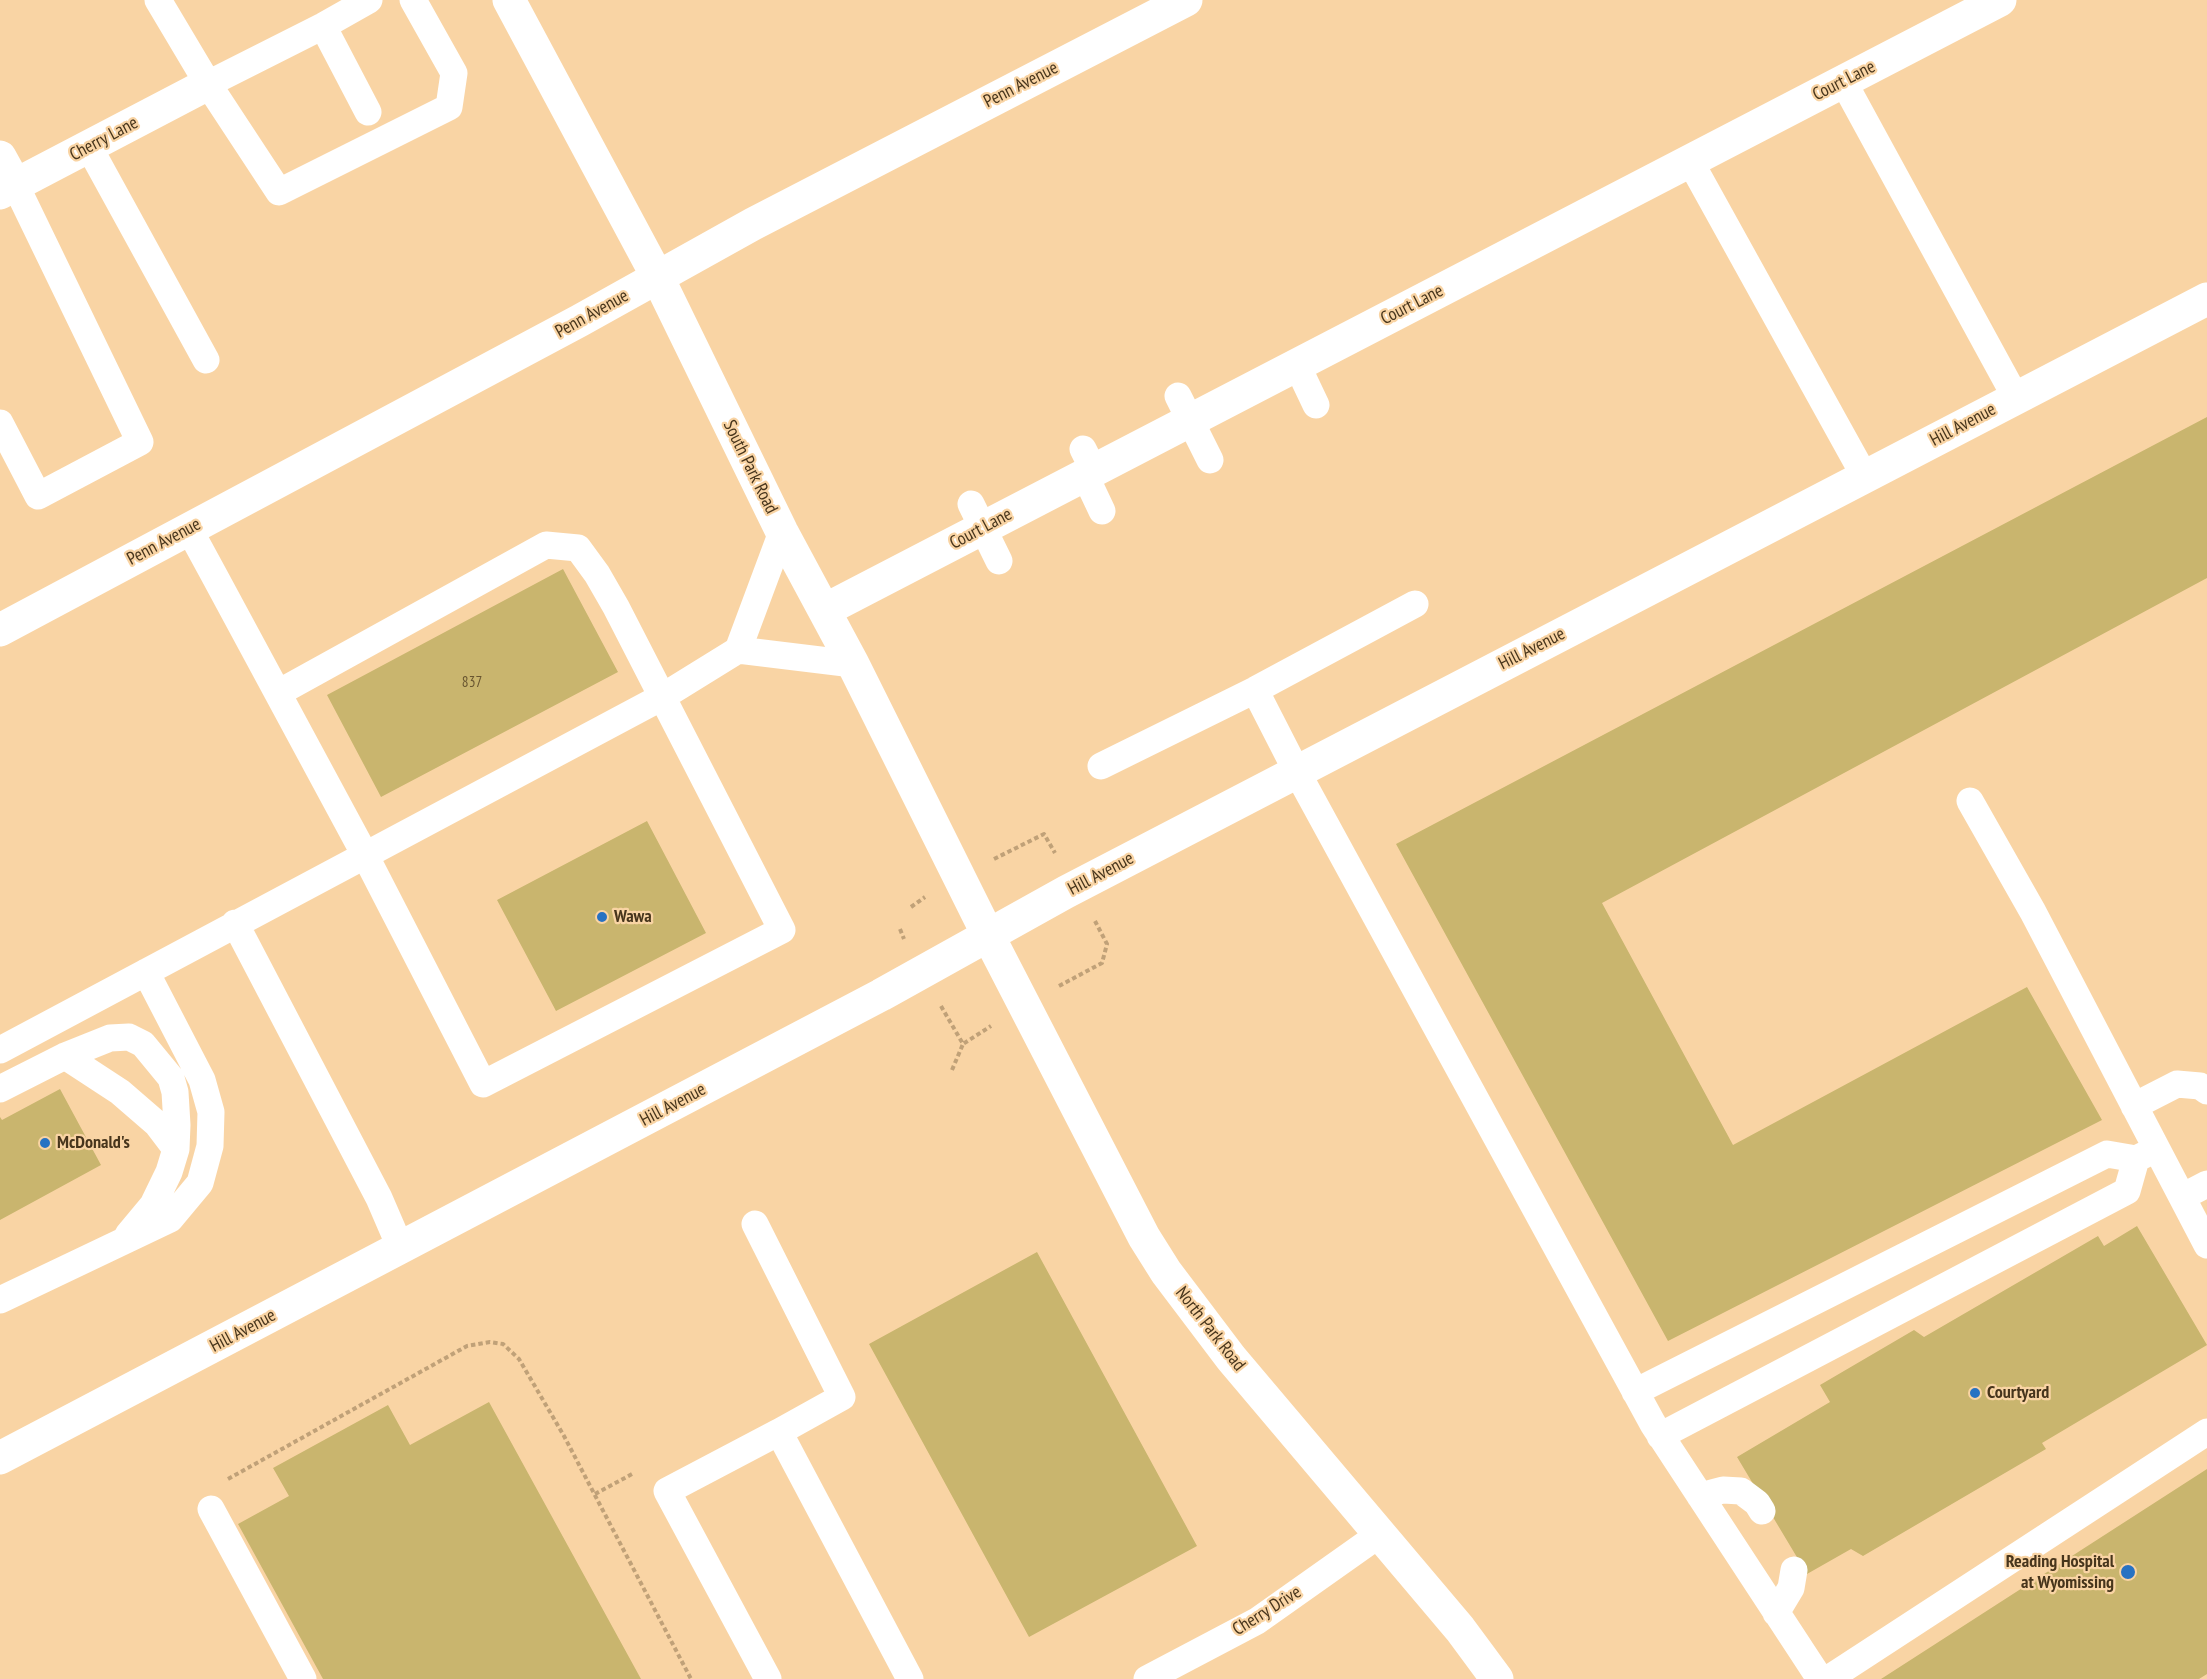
<!DOCTYPE html>
<html>
<head>
<meta charset="utf-8">
<style>
  body { margin:0 }
  canvas { display:block; background:#f9d4a4 }
</style>
</head>
<body>
<canvas width="2207" height="1679"></canvas>
<script>
const ctx = document.querySelector('canvas').getContext('2d');
ctx.lineJoin = 'round';
function paint(path, color) { ctx.fillStyle = color; ctx.fill(path, 'evenodd'); }
const poly = rows => new Path2D(rows.map(r => 'M' + r).join(''));
function trace(path, color, width, dash) { ctx.strokeStyle = color; ctx.lineWidth = width; ctx.lineCap = dash ? 'butt' : 'round'; ctx.setLineDash(dash || []); ctx.stroke(path); }
function label(font, color, halo, rows, align = 'center') {
  ctx.font = font + ' "PT Sans Narrow",sans-serif'; ctx.lineWidth = 4.5; ctx.setLineDash([]); ctx.textBaseline = 'middle'; ctx.strokeStyle = halo; ctx.fillStyle = color; for (const [text, x, y, turn = 0] of rows) {
    ctx.save(); ctx.translate(x, y); ctx.rotate((+turn || 0) * Math.PI / 180); ctx.textAlign = isNaN(turn) ? turn : align; if (halo) ctx.strokeText(text, 0, 0); ctx.fillText(text, 0, 0); ctx.restore();
  }
}
paint(poly([
  [2207,417,2207,578,1602,903,1733,1145,2027,987,2102,1120,1668,1341,1396,844],
  [563,569,618,672,381,797,327,695],
  [647,821,706,933,556,1011,497,900],
  [60,1089,101,1165,0,1220,0,1117,2,1120],
  [2137,1226,2207,1345,2042,1443,2046,1449,1863,1556,1851,1549,1807,1574,1737,1457,1830,1402,1820,1385,1914,1330,1924,1337,2098,1236,2104,1246],
  [1037,1252,1197,1546,1029,1637,869,1344],
  [489,1402,641,1679,323,1679,238,1524,289,1496,273,1468,388,1405,410,1445],
  [2207,1469,2207,1674,2199,1679,1881,1679]
]), '#c9b56e');
trace(poly([
  [994,859,1044,834,1055,853],
  [911,907,925,897],
  [900,929,904,939],
  [1059,986,1102,963,1107,944,1095,921],
  [941,1006,963,1044,991,1026],
  [952,1070,963,1044],
  [228,1479,467,1346,490,1342,503,1344,519,1359,564,1436,691,1679],
  [595,1494,634,1473]
]), '#c0a178', 4, [4.5, 3]);
trace(poly([
  [158,0,208,84,279,192,449,107,454,73,413,0],
  [323,26,368,112],
  [1843,81,2016,398],
  [208,84,323,26,369,0],
  [89,147,206,360],
  [1690,161,1865,477],
  [1297,365,1316,405],
  [1178,396,1210,460],
  [0,423,38,496,140,442,16,186],
  [1083,449,1094,471],
  [1085,475,1102,511],
  [971,504,999,561],
  [189,529,214,575,365,855,483,1084,782,930,616,607,597,574,578,548,546,545,278,693],
  [738,650,782,532],
  [1255,690,1297,772,1653,1424,1820,1679],
  [1101,766,1255,690,1415,604],
  [1970,801,2033,912,2207,1245],
  [235,923,379,1198,401,1249],
  [0,1050,662,697,738,650,853,664],
  [65,1056,120,1092,157,1124,176,1149],
  [0,1089,65,1056,110,1038,129,1037,143,1044,171,1078,175,1092,177,1125,176,1149,169,1172,153,1205,128,1235],
  [2134,1106,2177,1084,2200,1086,2207,1091],
  [2182,1197,2207,1184],
  [755,1224,842,1397,779,1432,910,1679],
  [0,1300,170,1219,200,1183,210,1146,211,1112,202,1080,146,972],
  [1635,1392,2107,1154,2136,1159,2156,1149],
  [1660,1436,2127,1191,2136,1159],
  [1700,1496,1723,1490,1741,1491,1757,1503,1762,1511],
  [211,1509,303,1679],
  [1776,1613,1791,1588,1794,1570],
  [768,1679,667,1491,779,1432],
  [1147,1679,1257,1621,1380,1534],
  [1828,1679,2207,1432]
]), '#fff', 27);
trace(poly([
  [0,157,16,186],
  [0,193,208,84],
  [825,610,2000,0]
]), '#fff', 33);
trace(poly([
  [509,0,658,278,782,532,853,664,988,935,1144,1237,1166,1272,1231,1358,1460,1629,1497,1679],
  [0,1458,881,995,1066,892,2207,299]
]), '#fff', 33);
trace(poly([
  [0,630,579,321,753,224,1186,0]
]), '#fff', 33);
for (const [x, y, r, color] of [
  [602,917,6,"#2872c2"],
  [45,1143,6,"#2872c2"],
  [1975,1393,6,"#2872c2"],
  [2128,1572,8,"#2872c2"]
]) { const dot = new Path2D(); dot.arc(x, y, r, 0, 2 * Math.PI); ctx.fillStyle = color; ctx.fill(dot); trace(dot, '#f9d4a4', 2); }
label('15px', '#685530', null, [
  ["837",472,683]
]);
label('18px', '#47351c', '#f9d4a4', [
  ["Court Lane",1844,81,-27],
  ["Penn Avenue",1021,85,-27],
  ["Cherry Lane",104,139,-28],
  ["Court Lane",1412,305,-27],
  ["Penn Avenue",592,314,-29],
  ["Hill Avenue",1963,425,-28],
  ["South Park Road",750,467,64],
  ["Court Lane",981,529,-28],
  ["Penn Avenue",164,542,-28],
  ["Hill Avenue",1532,649,-27],
  ["Hill Avenue",1101,874,-28],
  ["Hill Avenue",673,1105,-28],
  ["North Park Road",1210,1329,52],
  ["Hill Avenue",243,1331,-28],
  ["Cherry Drive",1267,1611,-32]
]);
label('bold 18px', '#47351c', '#f9d4a4', [
  ["Wawa",614,917],
  ["McDonald's",57,1143],
  ["Courtyard",1987,1393],
  ["Reading Hospital",2114,1562,"right"],
  ["at Wyomissing",2114,1583,"right"]
], 'left');
</script>
</body>
</html>
